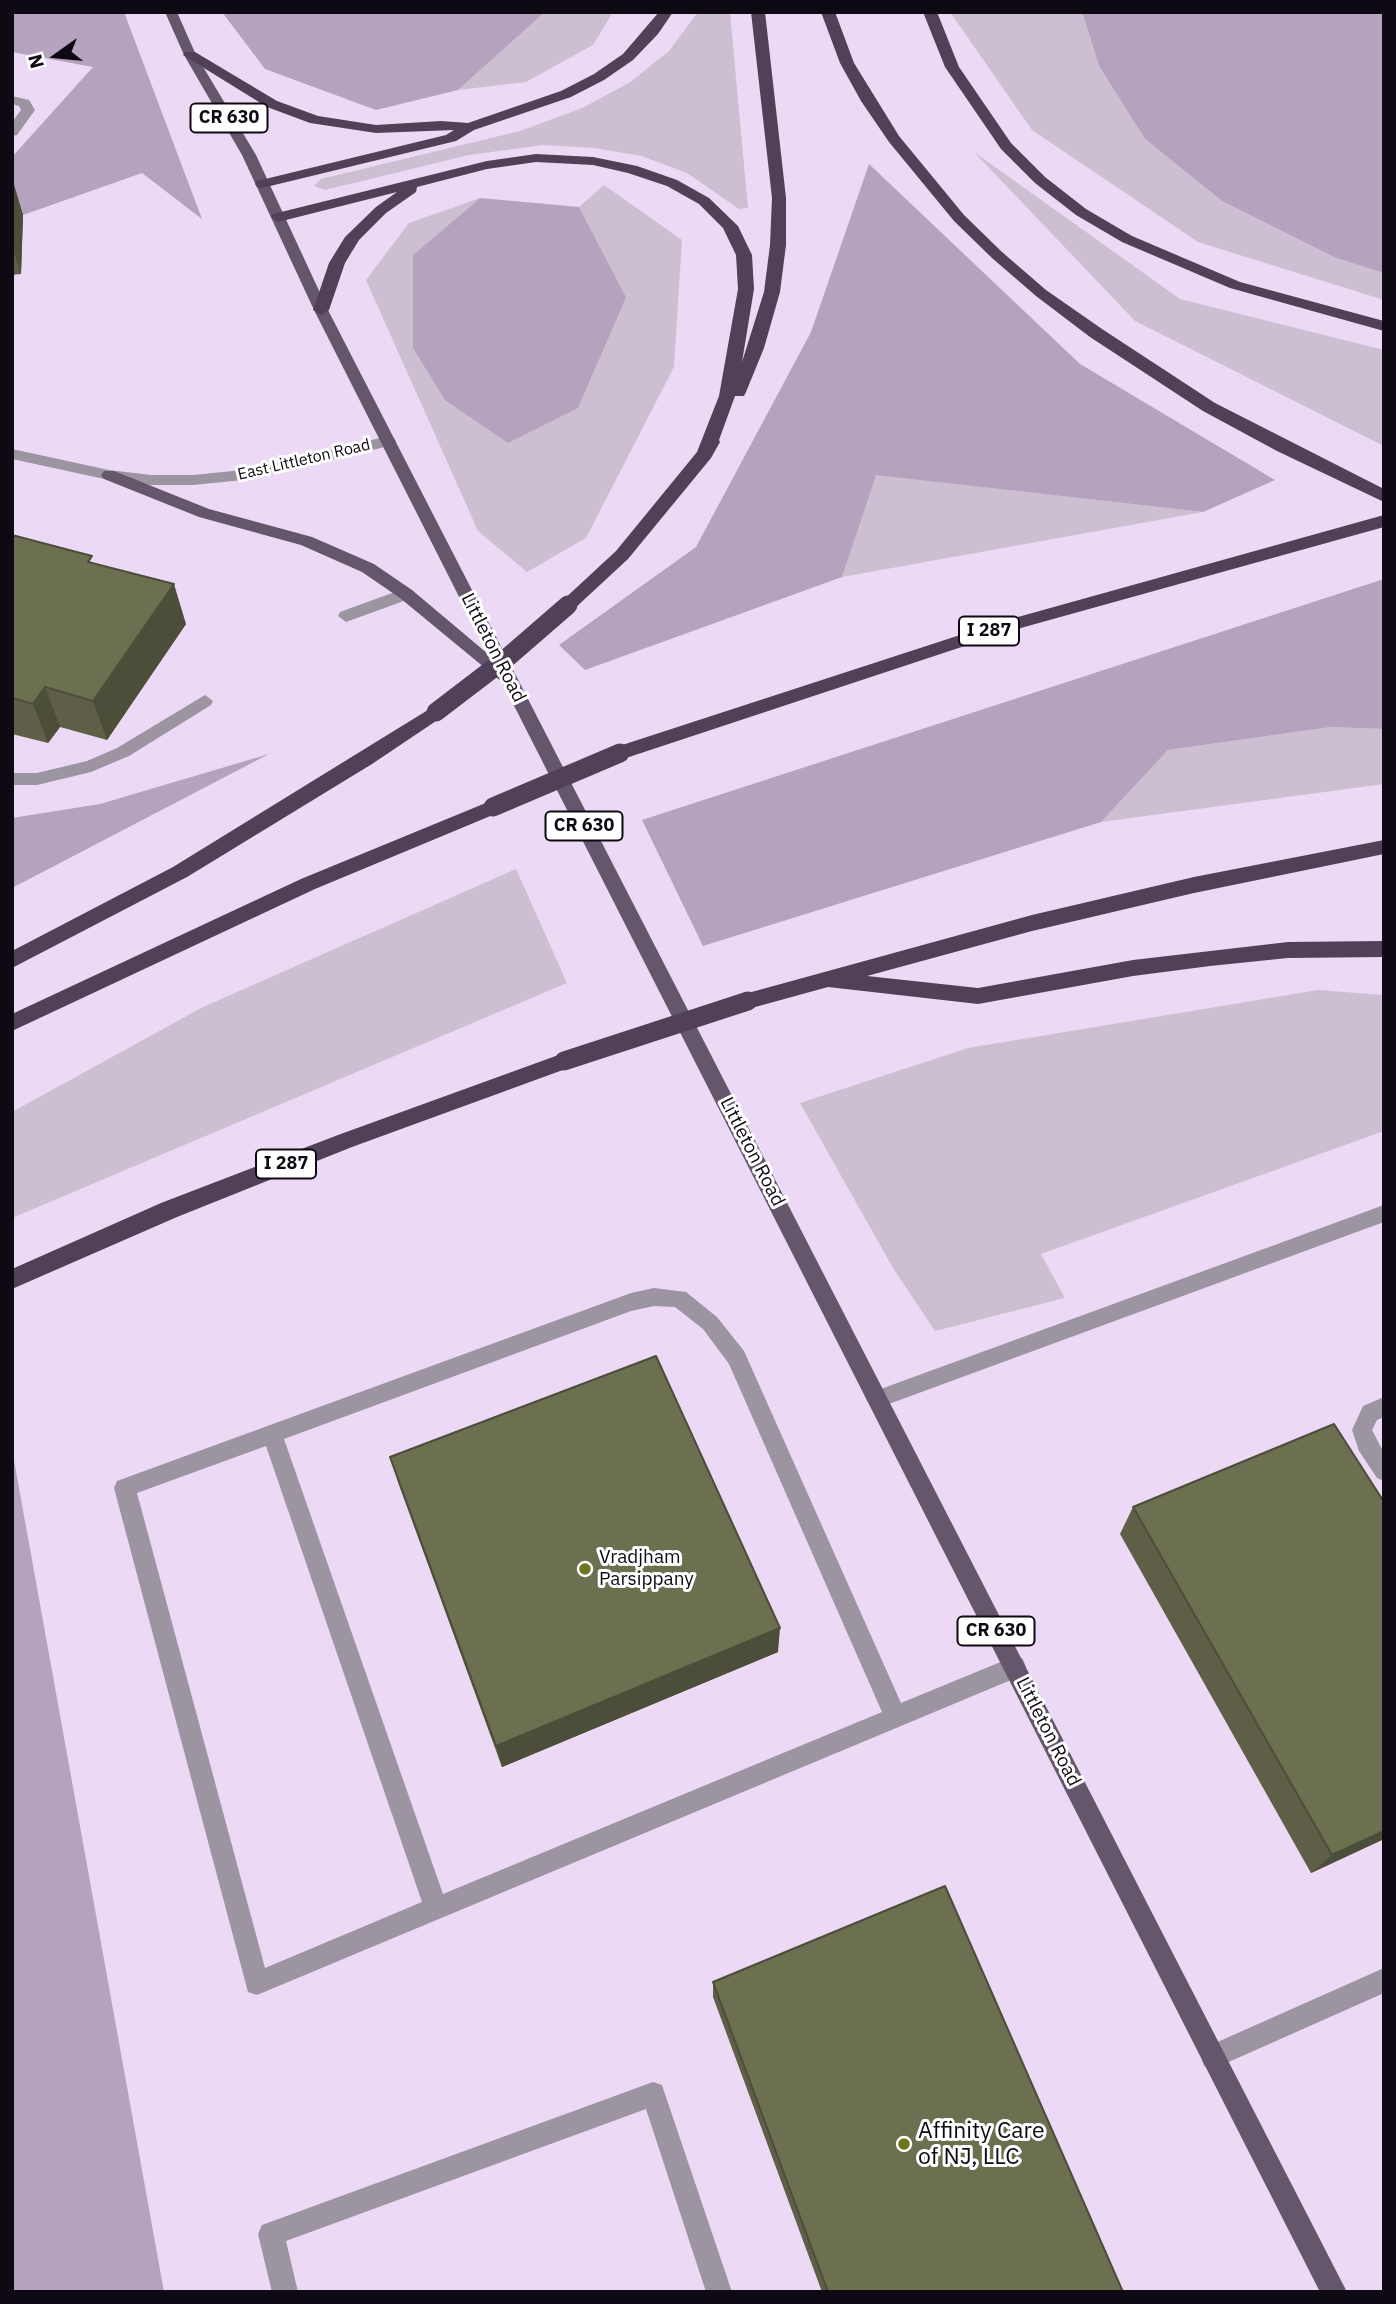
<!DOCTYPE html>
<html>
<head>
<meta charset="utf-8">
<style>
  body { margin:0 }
  #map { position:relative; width:1396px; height:2304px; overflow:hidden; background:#ecd9f6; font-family:"IBM Plex Sans",sans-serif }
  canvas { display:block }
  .frame { position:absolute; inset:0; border:14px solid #0f0913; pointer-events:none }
  .north { position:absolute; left:21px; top:21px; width:70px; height:70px; -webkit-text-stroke:5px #fff; paint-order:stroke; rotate:255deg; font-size:19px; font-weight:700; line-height:28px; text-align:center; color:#0f0913 }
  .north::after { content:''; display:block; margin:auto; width:24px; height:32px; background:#0f0913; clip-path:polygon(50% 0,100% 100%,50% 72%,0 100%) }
</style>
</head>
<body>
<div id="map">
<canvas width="1396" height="2304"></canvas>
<div class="frame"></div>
<div class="north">N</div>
</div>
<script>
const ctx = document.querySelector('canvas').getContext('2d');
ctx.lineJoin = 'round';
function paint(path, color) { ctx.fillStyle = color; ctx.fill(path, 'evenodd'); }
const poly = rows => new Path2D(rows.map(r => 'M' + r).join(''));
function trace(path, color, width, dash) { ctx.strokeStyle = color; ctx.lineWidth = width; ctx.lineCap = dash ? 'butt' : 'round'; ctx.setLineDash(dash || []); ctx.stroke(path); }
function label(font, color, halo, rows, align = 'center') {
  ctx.font = font + ' "IBM Plex Sans",sans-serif'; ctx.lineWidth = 6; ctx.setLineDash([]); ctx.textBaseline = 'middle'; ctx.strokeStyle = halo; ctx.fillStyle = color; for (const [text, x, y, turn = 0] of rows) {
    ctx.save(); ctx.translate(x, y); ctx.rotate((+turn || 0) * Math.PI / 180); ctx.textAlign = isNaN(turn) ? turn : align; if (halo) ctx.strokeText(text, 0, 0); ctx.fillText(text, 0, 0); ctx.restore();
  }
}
paint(poly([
  [545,12,613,12,593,45,526,82,458,90],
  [698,12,730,12,748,208,739,209,687,173,642,156,594,148,543,145,469,155,325,190,314,186,321,179,520,131,582,108,629,83,669,51],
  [950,12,1082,12,1099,66,1145,139,1222,201,1336,258,1384,273,1384,300,1198,242,1032,130],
  [974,152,1180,299,1384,350,1384,446,1135,321],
  [604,185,682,240,674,367,586,538,527,572,478,531,366,280,409,223,480,198,413,255,626,297,579,207],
  [875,474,993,488,1203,512,842,577],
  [1331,727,1384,729,1384,784,1101,822,1168,750],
  [516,869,567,983,12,1218,12,1112,203,1007],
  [1318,990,1384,995,1384,1131,1041,1254,1065,1298,935,1331,893,1268,800,1103,968,1048]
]), '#ccbfd2');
paint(poly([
  [12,12,124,12,202,219,142,173,23,215,12,216,12,157,93,67,12,52],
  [222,12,545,12,458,90,376,110,265,69],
  [1082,12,1384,12,1384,273,1336,258,1222,201,1145,139,1099,66],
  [869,164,1080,364,1275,480,1203,512,876,475,842,577,585,670,559,645,696,547,811,332],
  [480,198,579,207,626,297,578,408,508,443,445,400,413,348,413,255],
  [1384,579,1384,729,1331,727,1168,750,1101,822,703,946,642,820],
  [269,754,12,888,12,818,100,804],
  [12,1449,164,2292,12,2292]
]), '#b5a2be');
paint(poly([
  [12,96,29,100,35,110,17,135,12,136,12,122,21,110,19,106,12,104,12,96],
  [406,588,412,590,414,594,412,598,346,622,338,616,340,612,406,588],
  [205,695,213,701,211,705,129,756,91,772,37,785,12,785,12,773,37,773,87,761,117,748,205,695],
  [1384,1205,1384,1222,878,1408,871,1406,868,1399,871,1392,878,1390,1384,1205],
  [654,1288,686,1292,717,1317,744,1351,901,1703,1015,1656,1023,1659,1026,1667,1023,1675,257,1995,248,1992,114,1488,117,1481,631,1293,654,1288],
  [654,1306,675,1307,703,1329,729,1364,882,1712,443,1894,284,1439,631,1311,654,1306],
  [266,1446,422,1902,265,1968,137,1493,266,1446],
  [1384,1397,1384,1417,1377,1420,1372,1430,1384,1453,1384,1481,1377,1478,1359,1451,1352,1430,1363,1406,1384,1397],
  [1384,1968,1384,1993,1213,2069,1204,2066,1201,2057,1204,2048,1384,1968],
  [653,2082,662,2085,665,2094,732,2292,706,2292,646,2109,286,2241,298,2292,272,2292,258,2234,262,2225,653,2082]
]), '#9c94a1');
paint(poly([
  [388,436,393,437,396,441,393,445,253,479,193,485,151,485,109,480,12,459,12,449,109,470,151,475,193,475,253,469,388,436]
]), '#9c94a1');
paint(poly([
  [165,12,177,12,196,55,256,155,328,310,1347,2292,1320,2292,502,682,400,598,362,572,301,545,199,517,104,479,101,475,104,471,114,471,209,509,312,537,374,564,412,590,488,654,314,310,242,155,184,55,165,12]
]), '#64566b');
paint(poly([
  [659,12,673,12,658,34,633,60,604,80,571,97,474,130,456,141,262,188,257,187,255,184,257,181,446,135,454,130,376,133,310,123,267,107,183,55,185,52,195,52,277,101,318,116,376,125,441,121,468,123,561,91,594,74,623,54,659,12],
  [751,12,765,12,786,198,786,245,780,292,764,348,746,392,744,396,735,396,719,440,720,442,711,458,628,559,574,609,562,609,559,605,562,601,616,551,697,452,719,396,738,289,736,255,723,228,699,204,667,186,628,173,593,165,536,162,487,169,417,187,416,192,386,213,359,240,345,263,329,310,321,315,313,310,329,263,345,237,376,207,397,192,278,222,271,217,273,214,487,161,536,154,593,157,637,166,677,180,709,198,738,226,752,255,754,289,742,362,764,292,770,245,772,198,751,12],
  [821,12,835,12,854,63,899,136,964,215,1002,252,1046,290,1102,329,1215,403,1384,489,1384,502,1277,451,1203,411,1090,337,1036,296,992,258,954,221,889,142,861,101,840,63,821,12],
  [923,12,937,12,959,67,1011,143,1045,177,1086,209,1132,236,1240,282,1384,321,1384,331,1230,288,1122,242,1076,215,1035,183,1001,149,945,67,923,12],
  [1384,515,1384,527,1010,631,620,760,613,758,611,753,613,748,1000,622,1384,515],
  [436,705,442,707,445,712,442,717,372,764,187,877,12,968,12,951,173,867,436,705],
  [493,800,500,802,502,807,500,812,315,889,12,1031,12,1014,301,879,493,800],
  [1384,840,1384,854,1194,893,1032,931,867,976,978,988,1133,960,1288,942,1384,941,1384,957,1288,958,1210,966,1133,976,978,1004,828,987,748,1009,741,1007,738,1001,741,995,748,993,1032,915,1194,877,1384,840],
  [564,1053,571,1055,574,1061,571,1067,352,1147,177,1217,12,1289,12,1269,161,1203,338,1135,564,1053]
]), '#504058');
trace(poly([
  [436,712,508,657,568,605],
  [493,807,620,753],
  [564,1061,748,1001]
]), '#504058', 19);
paint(poly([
  [12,181,23,215,21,274,12,275],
  [12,535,94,563,186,624,107,740,60,727,48,743,12,734],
  [390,1457,778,1652,502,1767,399,1485],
  [1133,1507,1384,1839,1311,1873,1120,1534],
  [713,1982,1123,2292,822,2292,713,1997]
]), '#5e5f46');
paint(poly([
  [13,181,23,215,21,274,12,247],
  [174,584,186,624,107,740,93,701],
  [45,687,60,727,48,743,33,704],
  [780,1628,778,1652,502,1767,496,1746],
  [1384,1831,1384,1839,1311,1873,1332,1855]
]), '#4c4e39');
const building = poly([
  [12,535,92,556,88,562,174,584,93,701,45,687,33,704,12,698,12,535],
  [656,1356,780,1628,496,1746,390,1457,656,1356],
  [1334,1424,1384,1502,1384,1831,1332,1855,1133,1507,1334,1424],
  [945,1886,1123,2292,828,2292,713,1982,945,1886]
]);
paint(building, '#6d6f51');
trace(building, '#4c4e39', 2);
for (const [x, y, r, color] of [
  [585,1569,7,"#70741b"],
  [904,2144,7,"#70741b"]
]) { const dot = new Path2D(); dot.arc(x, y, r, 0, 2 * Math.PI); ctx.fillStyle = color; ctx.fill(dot); trace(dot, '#fff', 2.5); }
label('16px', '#0f0913', '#fff', [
  ["East Littleton Road",304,460,-13]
]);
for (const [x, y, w] of [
  [229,118,77],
  [989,631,60],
  [584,826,77],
  [286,1164,60],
  [996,1631,77]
]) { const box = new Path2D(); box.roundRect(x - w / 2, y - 14.5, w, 29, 5); ctx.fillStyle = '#fff'; ctx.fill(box); trace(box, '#0f0913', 2); }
label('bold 18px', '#0f0913', null, [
  ["CR 630",229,118],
  ["I 287",989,631],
  ["CR 630",584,826],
  ["I 287",286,1164],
  ["CR 630",996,1631]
]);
label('19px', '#0f0913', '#fff', [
  ["Littleton Road",493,648,63],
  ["Littleton Road",752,1152,63],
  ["Littleton Road",1048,1732,63]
]);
label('19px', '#0f0913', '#fff', [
  ["Vradjham",599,1558],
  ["Parsippany",599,1580]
], 'left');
label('23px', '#0f0913', '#fff', [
  ["Affinity Care",918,2131],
  ["of NJ, LLC",918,2157]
], 'left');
</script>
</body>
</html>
